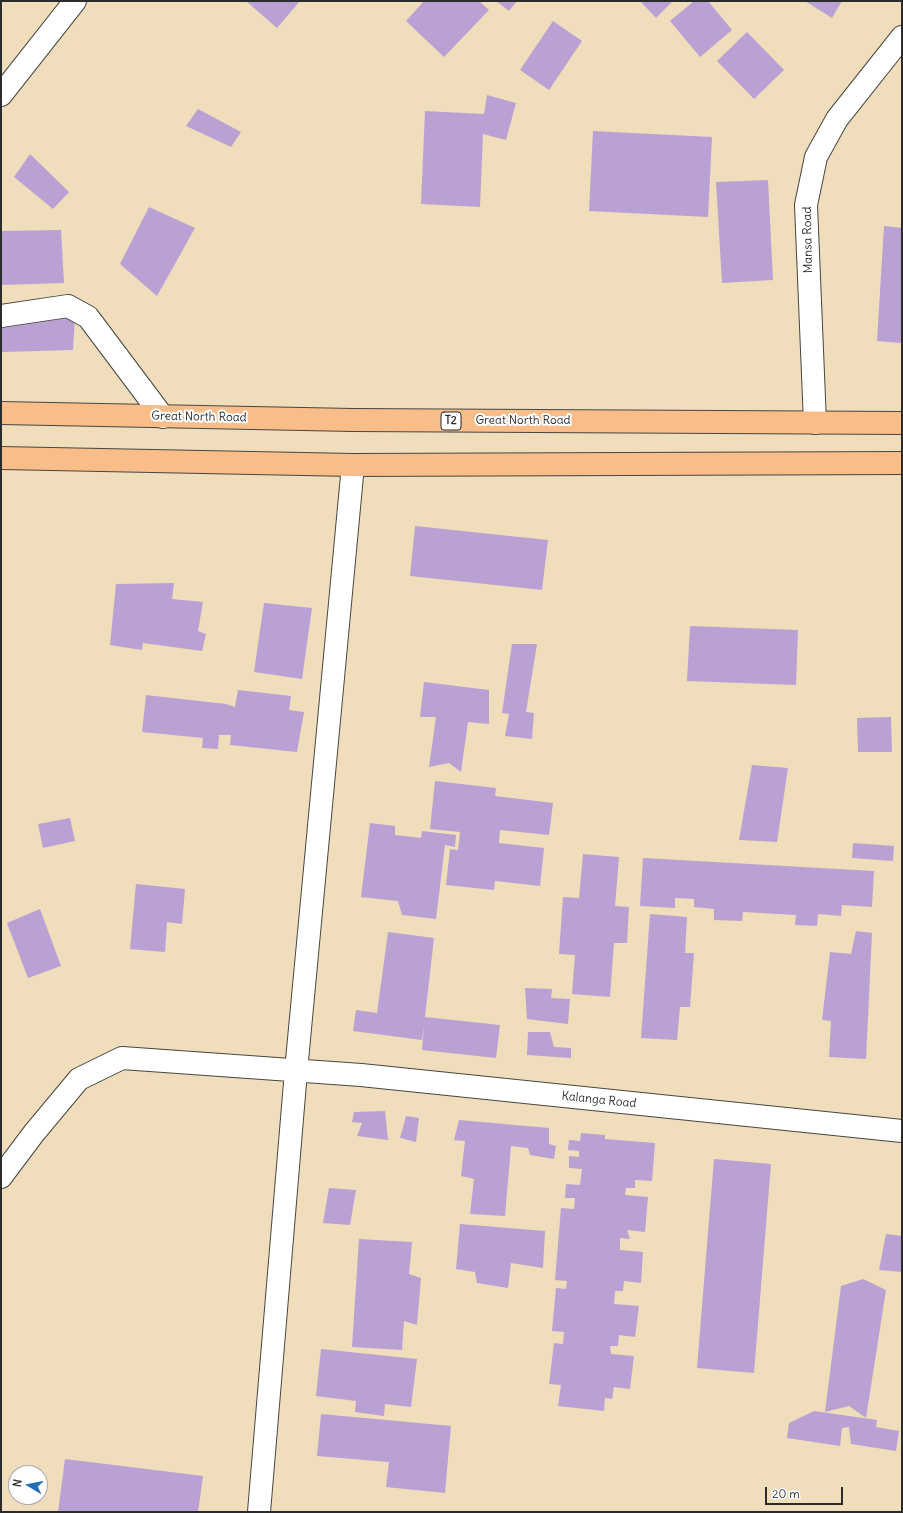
<!DOCTYPE html>
<html>
<head>
<meta charset="utf-8">
<style>
  body { margin:0 }
  #map { position:relative; width:903px; height:1513px; overflow:hidden; background:#efddbb; font-family:Delius,sans-serif }
  canvas { display:block }
  .frame { position:absolute; inset:0; border:2px solid #2b2b2b; pointer-events:none }
  .north { position:absolute; left:8px; top:1465px; width:40px; height:40px; box-sizing:border-box; background:#fff; border:1px solid #aaa; border-radius:50%; rotate:280deg; font-size:11px; font-weight:700; line-height:16px; text-align:center; color:#2b2b2b }
  .north::after { content:''; display:block; margin:auto; width:14px; height:18px; background:#1f6fb2; clip-path:polygon(50% 0,100% 100%,50% 72%,0 100%) }
  .scale { position:absolute; left:765px; top:1487px; width:78px; height:18px; box-sizing:border-box; border:2px solid #2b2b2b; border-top:0; padding-left:5px; font-size:12px; line-height:14px; white-space:nowrap; color:#2b2b2b; -webkit-text-stroke:3px #fff; paint-order:stroke }
</style>
</head>
<body>
<div id="map">
<canvas width="903" height="1513"></canvas>
<div class="frame"></div>
<div class="north">N</div>
<div class="scale">20 m</div>
</div>
<script>
const ctx = document.querySelector('canvas').getContext('2d');
ctx.lineJoin = 'round';
function paint(path, color) { ctx.fillStyle = color; ctx.fill(path, 'evenodd'); }
const poly = rows => new Path2D(rows.map(r => 'M' + r).join(''));
function trace(path, color, width, dash) { ctx.strokeStyle = color; ctx.lineWidth = width; ctx.lineCap = dash ? 'butt' : 'round'; ctx.setLineDash(dash || []); ctx.stroke(path); }
function label(font, color, halo, rows, align = 'center') {
  ctx.font = font + ' Delius,sans-serif'; ctx.lineWidth = 4; ctx.setLineDash([]); ctx.textBaseline = 'middle'; ctx.strokeStyle = halo; ctx.fillStyle = color; for (const [text, x, y, turn = 0] of rows) {
    ctx.save(); ctx.translate(x, y); ctx.rotate((+turn || 0) * Math.PI / 180); ctx.textAlign = isNaN(turn) ? turn : align; if (halo) ctx.strokeText(text, 0, 0); ctx.fillText(text, 0, 0); ctx.restore();
  }
}
paint(poly([
  [246,1,300,1,277,28],
  [424,1,479,1,489,10,444,57,406,21],
  [496,1,517,1,509,11],
  [640,1,673,1,656,18],
  [694,1,708,1,732,30,700,57,670,21],
  [805,1,842,1,832,18],
  [553,21,582,41,549,90,520,70],
  [747,32,784,70,754,99,717,61],
  [487,95,516,103,506,140,483,134,480,207,421,204,425,111,484,114],
  [198,109,241,132,231,147,186,126],
  [593,131,712,137,708,217,589,211],
  [30,154,69,192,53,209,14,177],
  [768,180,773,280,722,283,716,182],
  [149,207,195,228,157,296,120,264],
  [884,226,902,228,902,343,877,341],
  [61,230,64,283,1,285,1,231],
  [75,317,73,350,1,352,1,319],
  [415,526,548,540,542,590,410,576],
  [174,583,172,599,203,602,198,631,206,634,202,651,143,643,142,650,110,645,116,584],
  [264,603,312,608,302,679,254,672],
  [690,626,798,630,796,685,687,681],
  [512,644,537,644,526,712,534,713,532,739,505,736,509,714,502,713],
  [424,682,489,690,489,724,468,722,461,772,449,763,429,767,436,717,420,717],
  [238,690,291,696,289,710,304,712,297,752,230,745,231,735,219,735,218,749,202,748,203,738,142,732,146,695,226,704,235,707],
  [891,717,892,752,858,752,857,718],
  [752,765,788,768,777,842,739,840],
  [435,781,496,788,495,796,553,803,549,835,500,830,499,843,544,848,540,886,495,881,494,890,446,885,450,849,458,850,460,832,430,829],
  [70,818,75,841,43,848,38,824],
  [370,823,395,826,395,835,421,838,422,831,456,835,455,847,445,845,436,919,402,915,398,901,361,897],
  [853,843,894,846,893,861,852,858],
  [583,854,619,857,615,906,629,907,627,943,614,943,610,997,572,994,575,955,559,954,563,897,579,898],
  [643,858,874,871,872,907,842,905,841,916,818,914,817,926,795,925,796,915,743,912,742,921,714,920,714,909,694,907,694,899,675,898,675,908,640,906],
  [136,884,185,889,182,924,167,922,165,952,130,949],
  [40,909,61,966,28,978,7,923],
  [650,914,687,917,685,953,694,953,690,1007,680,1007,677,1040,641,1038],
  [856,931,872,933,866,1059,829,1057,831,1021,822,1020,830,952,851,954],
  [388,932,434,938,425,1017,500,1025,496,1058,422,1050,424,1026,422,1040,353,1031,356,1010,377,1013],
  [525,988,552,989,551,998,570,999,568,1024,527,1019],
  [528,1032,550,1032,554,1047,571,1048,571,1058,527,1055],
  [385,1111,388,1140,357,1136,362,1123,352,1122,354,1112],
  [406,1116,419,1118,416,1142,400,1138],
  [459,1120,549,1128,549,1144,556,1146,554,1159,530,1155,528,1148,511,1146,505,1216,470,1214,474,1179,461,1176,465,1141,454,1140],
  [581,1133,605,1135,605,1139,655,1143,652,1181,635,1180,635,1188,626,1188,625,1195,648,1197,645,1232,627,1230,630,1239,620,1238,620,1250,643,1252,641,1283,624,1281,623,1291,615,1291,614,1304,639,1306,635,1337,619,1335,618,1346,610,1346,611,1354,634,1356,630,1389,614,1387,612,1399,605,1398,604,1411,558,1406,561,1385,549,1384,554,1343,563,1344,564,1332,552,1331,556,1288,566,1289,567,1281,555,1280,561,1208,574,1209,575,1198,565,1198,566,1184,580,1185,582,1169,569,1168,569,1156,579,1157,579,1151,568,1150,569,1140,580,1141],
  [714,1159,771,1164,754,1373,697,1368],
  [329,1188,356,1190,350,1225,323,1223],
  [460,1224,545,1231,543,1268,511,1263,508,1288,477,1283,475,1272,456,1269],
  [886,1234,902,1236,902,1272,879,1270],
  [359,1239,412,1242,409,1274,421,1278,417,1325,404,1321,402,1350,352,1347],
  [863,1279,886,1290,866,1418,849,1406,825,1412,841,1286],
  [321,1349,417,1359,411,1407,385,1404,384,1416,355,1412,356,1401,316,1396],
  [814,1411,877,1420,876,1427,899,1431,896,1451,851,1444,849,1427,842,1428,840,1446,787,1438,789,1423],
  [321,1414,451,1426,445,1493,386,1487,389,1462,317,1456],
  [65,1459,203,1476,198,1512,58,1512]
]), '#baa1d4');
const minor = poly([
  [1,95,75,1],
  [1,316,68,306,88,317,163,417],
  [815,423,806,205,816,157,837,119,902,37],
  [1,1177,34,1133,79,1079,122,1058,361,1075,902,1131],
  [259,1512,296,1071,353,465]
]);
const major = poly([
  [1,413,353,420,902,423],
  [1,458,353,465,902,463]
]);
trace(minor, '#484641', 24);
trace(major, '#484641', 24);
trace(minor, '#fff', 22);
trace(major, '#f8bd89', 22);
for (const [x, y, w] of [
  [451,421,20]
]) { const box = new Path2D(); box.roundRect(x - w / 2, y - 9, w, 18, 3); ctx.fillStyle = '#fff'; ctx.fill(box); trace(box, '#2b2b2b', 1); }
label('bold 11px', '#2b2b2b', null, [
  ["T2",451,421]
]);
label('12px', '#2b2b2b', '#fff', [
  ["Mansa Road",808,240,-91],
  ["Great North Road",199,417,1],
  ["Great North Road",523,421],
  ["Kalanga Road",599,1100,6]
]);
</script>
</body>
</html>
